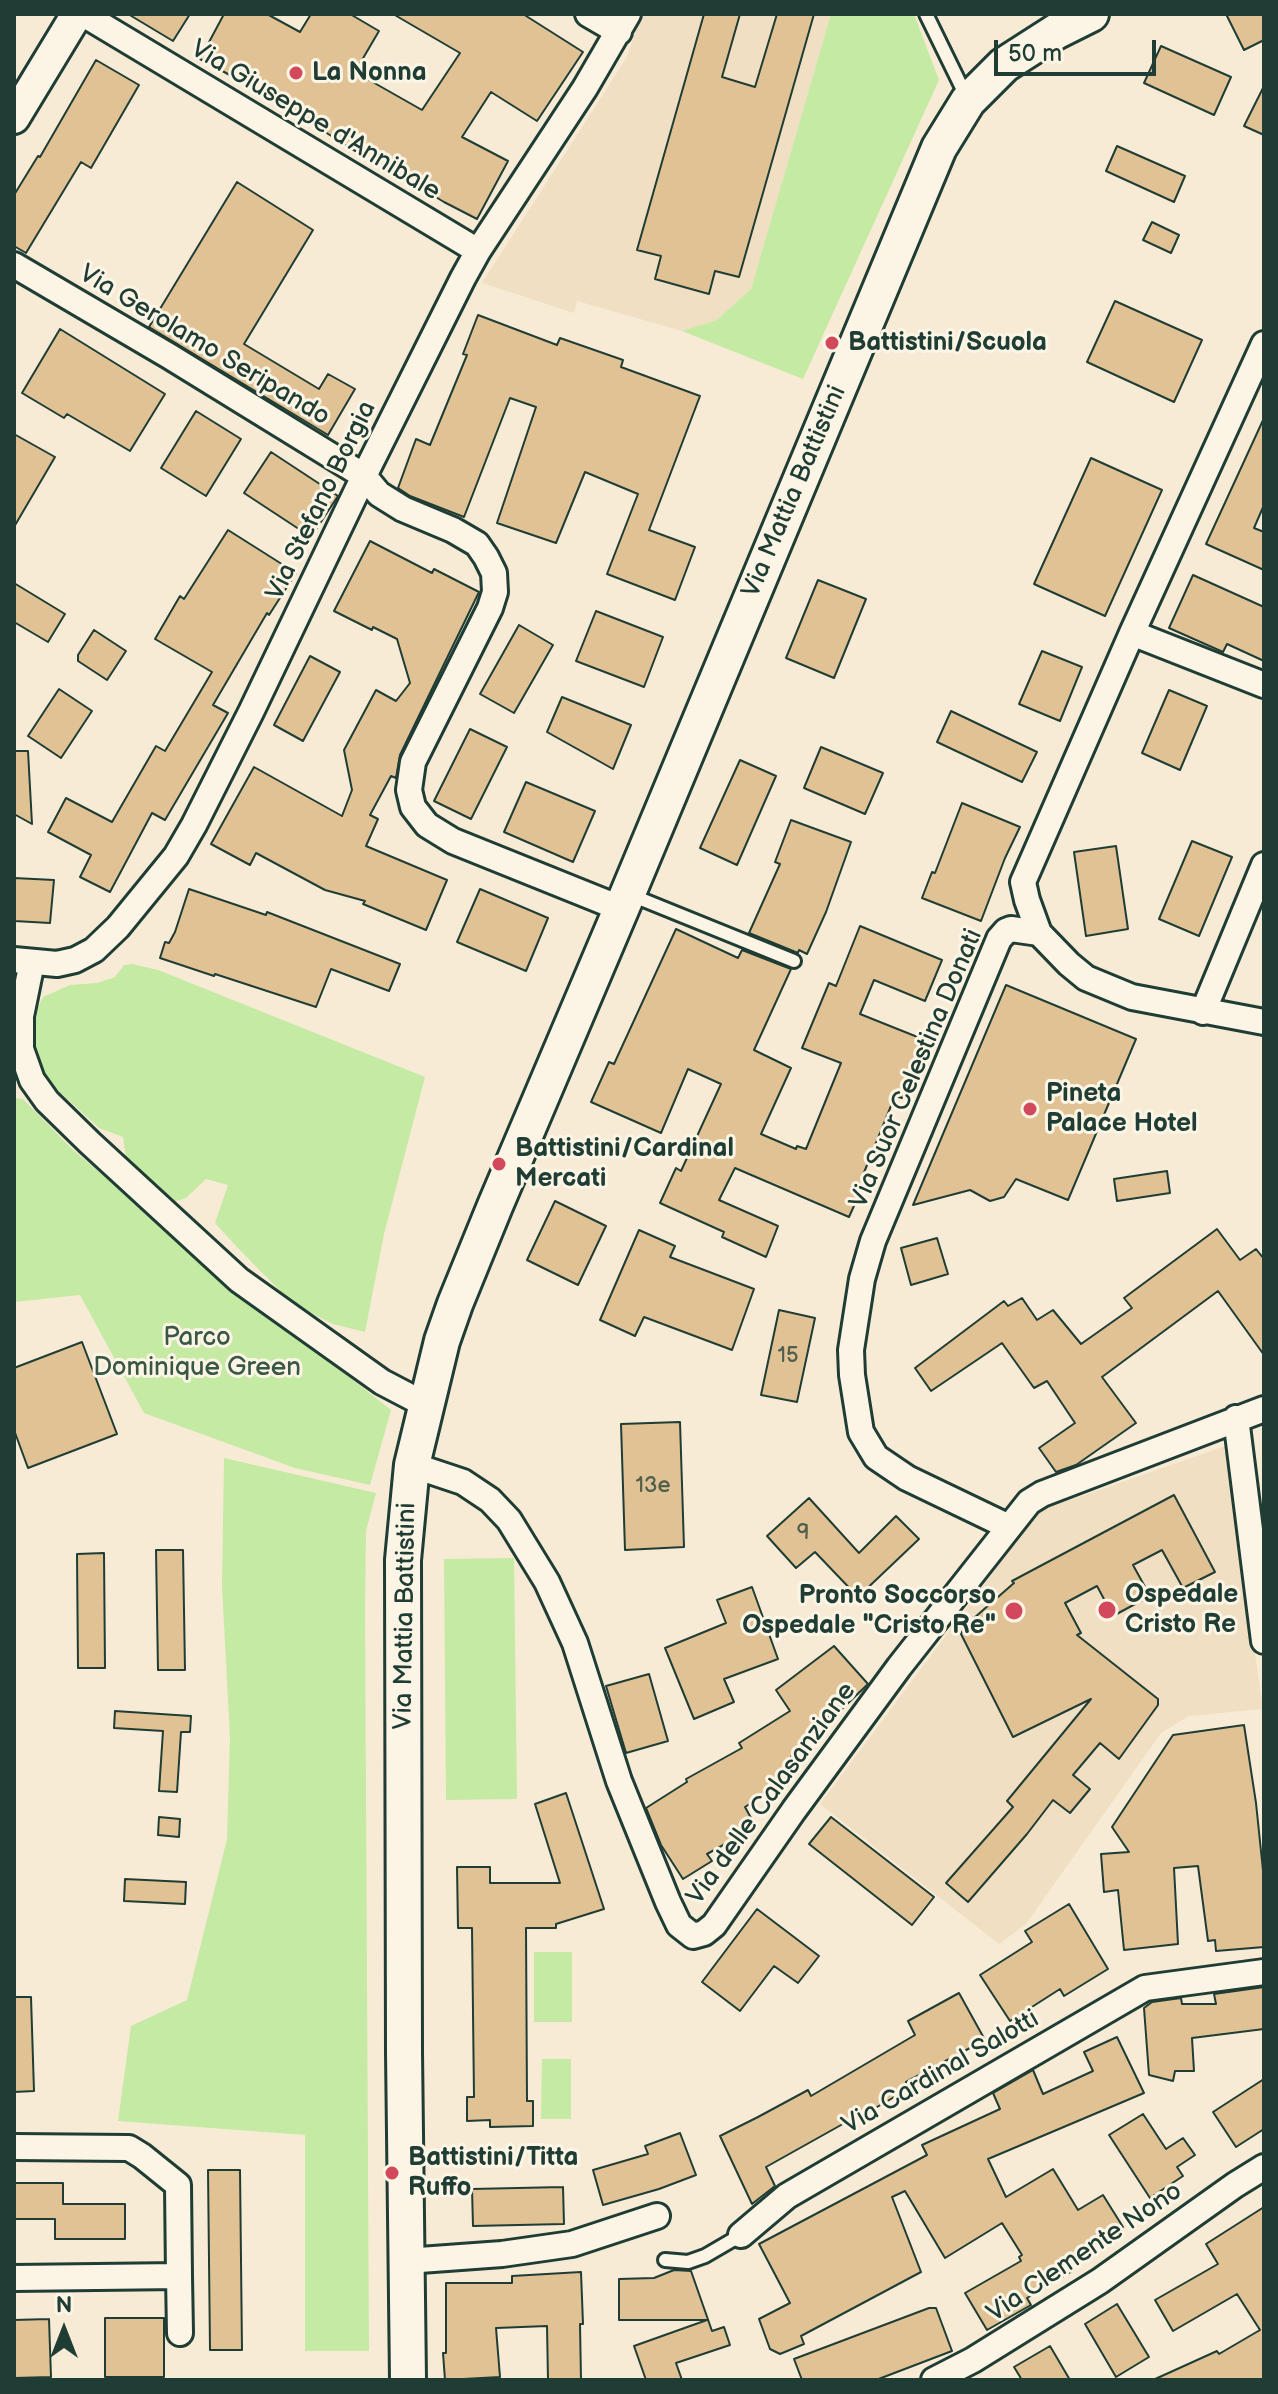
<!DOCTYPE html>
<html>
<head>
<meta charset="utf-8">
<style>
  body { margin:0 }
  #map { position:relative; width:1278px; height:2394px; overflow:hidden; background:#f7ebd5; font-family:"Balsamiq Sans",sans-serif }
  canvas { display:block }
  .frame { position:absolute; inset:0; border:16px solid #1f3d34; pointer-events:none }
  .north { position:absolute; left:24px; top:2290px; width:80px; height:80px; -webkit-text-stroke:6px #fcf5e5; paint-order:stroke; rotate:0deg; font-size:22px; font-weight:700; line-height:32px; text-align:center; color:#1f3d34 }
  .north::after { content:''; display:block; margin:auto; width:28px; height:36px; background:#1f3d34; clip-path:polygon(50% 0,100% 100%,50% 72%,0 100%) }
  .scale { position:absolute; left:994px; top:40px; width:162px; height:36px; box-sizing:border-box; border:4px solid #1f3d34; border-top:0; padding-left:10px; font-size:24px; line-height:28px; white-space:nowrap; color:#1f3d34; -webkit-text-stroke:6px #fcf5e5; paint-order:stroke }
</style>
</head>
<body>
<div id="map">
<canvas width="1278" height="2394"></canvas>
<div class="frame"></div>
<div class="north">N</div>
<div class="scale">50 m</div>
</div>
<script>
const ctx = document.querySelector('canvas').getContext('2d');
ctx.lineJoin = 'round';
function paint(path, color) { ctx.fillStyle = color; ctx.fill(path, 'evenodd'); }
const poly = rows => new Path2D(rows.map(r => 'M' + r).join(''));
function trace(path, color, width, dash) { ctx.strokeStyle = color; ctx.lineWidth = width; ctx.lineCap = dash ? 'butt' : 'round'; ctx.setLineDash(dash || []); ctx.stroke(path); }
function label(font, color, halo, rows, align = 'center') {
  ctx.font = font + ' "Balsamiq Sans",sans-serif'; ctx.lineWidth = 6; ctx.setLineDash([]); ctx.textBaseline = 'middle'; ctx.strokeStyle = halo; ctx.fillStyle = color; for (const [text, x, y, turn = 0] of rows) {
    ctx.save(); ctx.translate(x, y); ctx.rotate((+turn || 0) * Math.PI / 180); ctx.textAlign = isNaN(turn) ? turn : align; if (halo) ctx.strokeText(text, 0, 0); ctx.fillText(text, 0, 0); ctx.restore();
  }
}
paint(poly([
  [641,14,831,14,751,289,717,320,682,331,577,301,574,313,482,283,627,57],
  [1225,1446,1263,1709,1189,1716,1161,1733,1026,1924,999,1944,820,1804,1039,1511]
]), '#f0dfc2');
paint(poly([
  [831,14,914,14,939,80,803,379,682,331,717,320,751,289],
  [132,964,158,970,425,1077,384,1234,365,1332,333,1324,293,1304,235,1245,215,1223,228,1185,206,1179,186,1198,173,1202,126,1158,123,1137,99,1128,50,1083,33,1051,37,1009,43,997,70,985,97,983,115,977,124,965],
  [14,1098,23,1099,71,1148,216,1272,391,1410,370,1485,295,1468,144,1413,80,1295,14,1302],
  [224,1458,376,1493,366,1531,365,1610,369,2351,305,2351,305,2135,118,2121,131,2026,187,2000,227,1839,230,1738,222,1586],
  [514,1558,517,1799,446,1800,444,1559],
  [534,1952,572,1952,572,2022,534,2022],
  [542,2059,571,2059,571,2119,541,2119]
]), '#c4eaa4');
const building = poly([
  [128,14,190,14,173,41,128,14],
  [224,14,267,14,300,32,311,14,350,14,379,31,355,72,422,110,460,53,393,14,523,14,583,52,537,121,491,92,462,137,508,161,477,219,444,202,356,149,355,151,240,78,239,80,200,59,224,14],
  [704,14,740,14,722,77,755,87,777,14,814,14,739,277,715,271,709,294,655,279,661,256,637,250,704,14],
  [1226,14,1264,14,1264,40,1244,50,1226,14],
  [1161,46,1231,77,1214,115,1144,83,1161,46],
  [96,60,139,85,91,168,81,162,26,253,14,246,14,195,38,156,40,157,96,60],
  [1264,86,1264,135,1244,126,1264,86],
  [1117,146,1185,176,1174,202,1106,171,1117,146],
  [237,182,313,230,244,344,319,389,328,374,355,389,328,435,149,327,237,182],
  [1152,222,1179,235,1171,253,1143,240,1152,222],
  [1115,301,1202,340,1174,402,1087,362,1115,301],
  [478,315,557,345,560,338,623,360,621,367,700,396,649,530,695,547,675,600,607,574,638,494,585,472,556,543,497,523,536,407,510,398,464,517,410,496,398,488,416,439,430,445,467,355,463,354,478,315],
  [60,329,165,394,130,451,67,414,64,418,22,393,60,329],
  [196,411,241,439,206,496,161,468,196,411],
  [1264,418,1264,505,1254,528,1264,532,1264,570,1206,544,1264,418],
  [14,434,55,457,14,527,14,434],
  [271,452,338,496,311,537,244,493,271,452],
  [1091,458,1162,490,1105,616,1034,584,1091,458],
  [228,530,296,573,269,615,267,613,213,705,228,713,195,769,165,820,152,813,110,892,80,877,91,855,48,832,66,798,112,822,156,746,165,751,212,672,155,639,180,596,184,599,228,530],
  [370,541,432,573,434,569,479,592,400,755,396,778,391,776,370,815,378,819,366,846,447,880,426,930,363,904,365,901,325,890,256,853,250,865,211,844,254,767,342,816,352,790,344,750,376,690,396,701,410,683,397,639,373,627,372,630,334,611,370,541],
  [1193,575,1264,607,1264,661,1227,644,1223,652,1169,628,1193,575],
  [818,580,866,599,834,678,786,658,818,580],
  [14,583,65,614,48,642,14,622,14,583],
  [596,611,663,637,644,687,576,661,596,611],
  [519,625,553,645,514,713,480,694,519,625],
  [94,630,126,651,107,680,78,661,78,655,94,630],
  [1042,651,1082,667,1060,721,1019,704,1042,651],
  [310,656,340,672,303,741,274,725,310,656],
  [59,689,92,711,61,758,28,736,59,689],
  [1169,690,1207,706,1180,770,1142,753,1169,690],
  [562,697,631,725,613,769,547,732,562,697],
  [951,711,1037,752,1022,782,937,742,951,711],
  [470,729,507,747,471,819,434,801,470,729],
  [821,747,883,773,865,814,804,788,821,747],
  [14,751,28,751,32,824,14,814,14,751],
  [740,760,776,776,737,865,700,848,740,760],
  [526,782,595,811,573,862,504,832,526,782],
  [962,803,1020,827,1005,858,981,921,922,898,932,872,935,873,962,803],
  [791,820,851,842,826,912,807,954,799,950,798,953,749,933,780,864,775,862,791,820],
  [1192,841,1232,857,1199,936,1159,919,1192,841],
  [1116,846,1128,929,1086,936,1074,852,1116,846],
  [14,878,54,880,50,923,14,921,14,878],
  [189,889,266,915,267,912,400,964,389,991,331,969,316,1007,215,974,214,976,160,958,165,942,169,943,175,932,189,889],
  [480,889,548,918,526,971,457,942,480,889],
  [860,926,942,960,925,1001,874,980,860,1014,925,1040,902,1098,895,1096,863,1175,867,1177,849,1217,735,1168,719,1200,778,1226,766,1257,722,1237,724,1232,660,1203,676,1168,681,1171,721,1084,688,1069,661,1133,591,1102,609,1062,614,1064,676,929,738,958,742,950,791,969,754,1050,791,1068,761,1134,796,1149,797,1146,806,1149,841,1063,802,1048,829,983,836,986,860,926],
  [1006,985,1136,1039,1068,1200,1016,1179,1004,1197,990,1201,970,1190,913,1205,1006,985],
  [1167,1171,1170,1193,1117,1201,1114,1179,1167,1171],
  [555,1201,606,1226,578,1285,527,1260,555,1201],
  [1217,1229,1240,1260,1256,1249,1264,1259,1264,1355,1218,1291,1102,1377,1136,1423,1076,1465,1056,1472,1039,1448,1075,1423,1047,1381,1034,1388,1002,1343,931,1391,915,1368,1004,1301,1008,1306,1022,1298,1037,1320,1053,1310,1081,1344,1132,1308,1124,1298,1217,1229],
  [639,1230,675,1246,670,1257,754,1289,732,1350,644,1317,635,1336,600,1320,639,1230],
  [937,1238,948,1274,911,1285,901,1248,937,1238],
  [779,1310,815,1318,797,1402,761,1395,779,1310],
  [82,1342,117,1434,28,1468,14,1430,14,1368,82,1342],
  [680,1422,684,1547,625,1550,621,1424,680,1422],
  [1174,1495,1215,1572,1183,1588,1162,1550,1133,1565,1150,1596,1113,1616,1097,1586,1065,1603,1081,1633,1077,1635,1158,1699,1158,1705,1119,1759,1100,1743,1073,1775,1090,1789,1070,1813,1053,1800,1027,1834,968,1902,946,1883,1013,1807,1007,1801,1091,1699,1013,1737,961,1634,966,1625,1014,1583,1012,1581,1174,1495],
  [809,1498,859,1553,896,1516,919,1539,858,1597,815,1552,796,1568,767,1536,809,1498],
  [156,1550,183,1550,185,1670,158,1670,156,1550],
  [104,1553,105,1668,78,1668,77,1554,104,1553],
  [752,1587,778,1659,724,1679,734,1702,694,1719,665,1648,726,1623,717,1600,752,1587],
  [834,1646,868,1684,842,1709,839,1706,786,1762,794,1775,745,1807,756,1827,707,1854,712,1861,683,1879,661,1845,646,1808,687,1782,686,1779,742,1748,739,1743,790,1711,776,1690,834,1646],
  [649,1674,668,1741,626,1753,606,1686,649,1674],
  [115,1711,191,1716,190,1732,181,1732,177,1792,159,1791,163,1731,114,1728,115,1711],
  [1244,1725,1256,1803,1264,1880,1264,1947,1216,1951,1215,1940,1208,1941,1198,1866,1174,1868,1178,1944,1124,1950,1118,1890,1104,1892,1101,1854,1129,1852,1112,1827,1173,1735,1244,1725],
  [566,1793,604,1909,556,1924,556,1928,526,1928,527,2101,533,2101,533,2126,490,2127,490,2120,467,2121,467,2097,474,2097,472,1928,458,1928,457,1867,490,1867,490,1883,560,1883,535,1804,566,1793],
  [159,1817,180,1819,179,1837,158,1835,159,1817],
  [831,1817,934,1897,912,1925,809,1844,831,1817],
  [125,1879,186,1882,185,1904,124,1901,125,1879],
  [1069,1904,1108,1969,1064,1996,1060,1989,1010,2021,980,1975,1032,1942,1025,1931,1069,1904],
  [757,1909,819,1956,798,1983,774,1966,740,2011,702,1982,757,1909],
  [1264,1987,1264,2029,1192,2038,1194,2071,1175,2071,1173,2081,1149,2075,1144,2008,1152,2002,1181,1998,1182,2004,1216,2004,1214,1994,1264,1987],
  [959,1993,985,2040,906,2082,910,2088,851,2122,850,2120,766,2167,775,2186,752,2204,720,2136,758,2117,808,2090,811,2096,915,2035,908,2021,959,1993],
  [14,1997,31,1997,34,2091,14,2092,14,1997],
  [1117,2037,1144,2093,988,2159,1006,2197,1053,2169,1078,2210,1103,2195,1123,2227,1068,2260,1074,2270,1027,2298,1031,2305,987,2330,965,2293,1021,2261,1019,2257,1022,2255,1002,2223,945,2258,905,2191,892,2197,921,2272,801,2336,804,2344,780,2354,770,2349,759,2319,790,2303,759,2244,927,2155,922,2145,1000,2109,993,2093,1033,2070,1043,2094,1093,2071,1084,2052,1117,2037],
  [1264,2079,1264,2129,1236,2147,1213,2112,1264,2079],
  [1143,2114,1166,2149,1183,2138,1195,2155,1177,2167,1183,2176,1150,2198,1109,2135,1143,2114],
  [680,2133,696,2175,659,2189,603,2205,593,2170,648,2154,645,2146,680,2133],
  [208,2170,240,2170,242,2350,210,2350,208,2170],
  [14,2183,63,2183,63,2204,125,2204,125,2239,55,2239,55,2219,14,2219,14,2183],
  [563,2187,564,2224,473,2226,472,2189,563,2187],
  [1264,2207,1264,2380,1153,2380,1217,2351,1219,2354,1260,2330,1237,2294,1173,2331,1155,2300,1218,2264,1206,2244,1264,2207],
  [674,2270,691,2271,712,2331,724,2327,730,2345,676,2363,682,2380,646,2380,634,2346,707,2320,619,2320,619,2279,654,2278,674,2270],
  [581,2272,583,2324,580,2324,581,2380,548,2380,547,2326,496,2328,500,2377,445,2380,443,2353,446,2353,446,2283,512,2283,512,2276,581,2272],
  [1117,2304,1149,2357,1116,2377,1085,2324,1117,2304],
  [929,2308,936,2308,952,2351,876,2380,802,2380,794,2359,929,2308],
  [105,2318,164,2318,164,2377,105,2377,105,2318],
  [49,2319,51,2377,14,2378,14,2320,49,2319],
  [1050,2346,1070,2380,1022,2380,1014,2367,1050,2346]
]);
paint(building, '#e1c294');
trace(building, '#1f3d34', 2);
const service = poly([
  [926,14,967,98],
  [631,895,794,961],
  [665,2260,688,2262,705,2256,741,2235]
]);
const minor = poly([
  [83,14,478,251],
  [588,14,619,32],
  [14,265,169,356,364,476,379,494,403,509,453,530,477,544,486,557,494,573,495,592,490,608,413,762,409,790,413,807,427,825,453,841,622,909],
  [1264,344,1132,633,1023,882,1027,900,1039,933,1069,964,1086,978,1132,997,1264,1022],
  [1132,633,1264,685],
  [14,960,57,964,75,960,94,950,118,927,176,856,194,825,251,712,364,476,463,278,478,251,585,88,628,14],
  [32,962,21,1016,21,1049,32,1080,47,1101,90,1143,239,1280,382,1382,426,1405],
  [1203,1012,1264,865],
  [1236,1418,1264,1641],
  [412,1465,463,1482,490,1500,509,1520,547,1582,575,1643,619,1781,668,1902,679,1925,693,1936,704,1933,714,1925,794,1810,899,1667,1029,1502,1042,1494,1264,1409],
  [1009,1527,907,1478,876,1457,861,1432,852,1375,851,1350,862,1279,873,1241,999,939,1006,931,1011,929,1039,933],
  [14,2147,129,2148,142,2156,178,2185,179,2276,14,2278],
  [741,2235,787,2196,1145,1988,1264,1972],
  [406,2261,502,2254,572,2244,657,2216],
  [179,2276,180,2333],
  [934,2380,973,2360,1100,2281,1235,2185,1264,2167]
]);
const tertiary = poly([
  [14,118,77,14]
]);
const secondary = poly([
  [408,2380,404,2052,403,1560,412,1465,442,1341,455,1304,495,1206,628,893,939,148,968,101,1004,65,1057,31,1091,14]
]);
trace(service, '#1f3d34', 18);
trace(minor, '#1f3d34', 30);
trace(tertiary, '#1f3d34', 36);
trace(secondary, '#1f3d34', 40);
trace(service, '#fcf5e5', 12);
trace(minor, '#fcf5e5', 24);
trace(tertiary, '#fcf5e5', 30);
trace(secondary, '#fcf5e5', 34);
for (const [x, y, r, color] of [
  [296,73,8,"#d1495b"],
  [832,343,8,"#d1495b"],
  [1030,1109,8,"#d1495b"],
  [499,1164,8,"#d1495b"],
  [1107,1610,10,"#d1495b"],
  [1014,1611,10,"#d1495b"],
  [392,2173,8,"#d1495b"]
]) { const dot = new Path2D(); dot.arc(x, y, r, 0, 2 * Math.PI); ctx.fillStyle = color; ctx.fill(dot); trace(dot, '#fcf5e5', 3); }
label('22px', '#505e4c', null, [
  ["15",788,1356],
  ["13e",653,1486],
  ["9",803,1533]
]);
label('bold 26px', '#1f3d34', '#fcf5e5', [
  ["La Nonna",312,73],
  ["Battistini/Scuola",848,343],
  ["Pineta",1046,1094],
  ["Palace Hotel",1046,1124],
  ["Battistini/Cardinal",515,1149],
  ["Mercati",515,1179],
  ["Ospedale",1125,1595],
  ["Cristo Re",1125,1625],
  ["Pronto Soccorso",996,1596,"right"],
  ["Ospedale \"Cristo Re\"",996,1626,"right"],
  ["Battistini/Titta",408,2158],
  ["Ruffo",408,2188]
], 'left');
label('26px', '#1f3d34', '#fcf5e5', [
  ["Via Giuseppe d'Annibale",315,121,31],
  ["Via Gerolamo Seripando",204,346,31],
  ["Via Mattia Battistini",795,492,-67],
  ["Via Stefano Borgia",322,501,-64],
  ["Via Suor Celestina Donati",917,1069,-67],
  ["Via Mattia Battistini",406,1616,-89],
  ["Via delle Calasanziane",772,1794,-54],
  ["Via Cardinal Salotti",941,2073,-30],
  ["Via Clemente Nono",1085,2253,-34]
]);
label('26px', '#385745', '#fcf5e5', [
  ["Parco",197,1338],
  ["Dominique Green",197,1368]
]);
</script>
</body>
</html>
